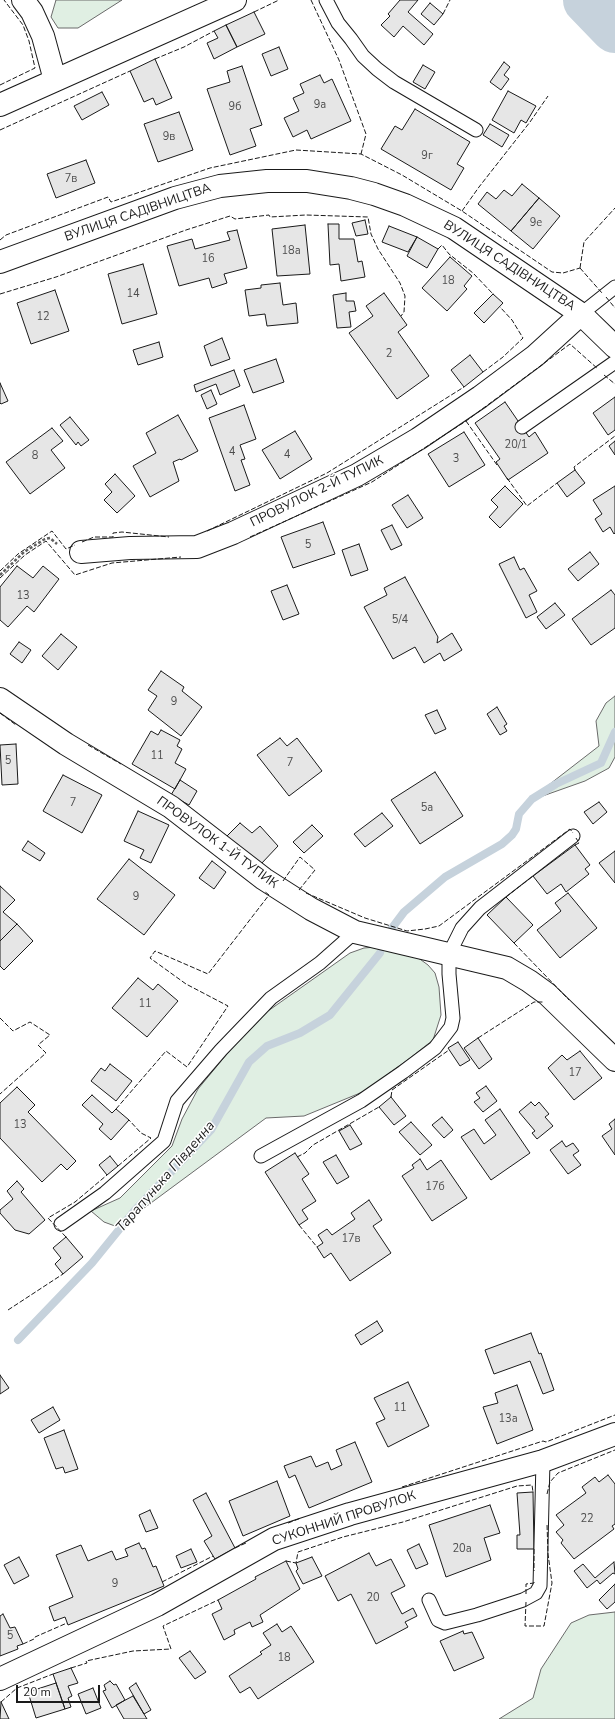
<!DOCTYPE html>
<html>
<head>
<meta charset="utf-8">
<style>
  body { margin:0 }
  #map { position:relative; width:615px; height:1719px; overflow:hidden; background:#fff; font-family:"Nunito Sans",sans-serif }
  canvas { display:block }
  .scale { position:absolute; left:16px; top:1685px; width:84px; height:18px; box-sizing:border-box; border:2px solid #1a1a1a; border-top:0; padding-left:5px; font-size:12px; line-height:14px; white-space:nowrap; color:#1a1a1a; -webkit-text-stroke:3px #fff; paint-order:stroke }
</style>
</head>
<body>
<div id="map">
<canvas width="615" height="1719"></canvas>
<div class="scale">20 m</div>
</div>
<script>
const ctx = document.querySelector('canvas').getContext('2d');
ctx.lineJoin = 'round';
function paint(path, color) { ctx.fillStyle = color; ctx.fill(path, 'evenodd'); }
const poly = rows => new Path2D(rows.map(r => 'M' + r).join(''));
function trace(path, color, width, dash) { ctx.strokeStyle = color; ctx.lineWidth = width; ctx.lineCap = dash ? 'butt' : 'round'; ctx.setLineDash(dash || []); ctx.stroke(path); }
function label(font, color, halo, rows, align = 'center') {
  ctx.font = font + ' "Nunito Sans",sans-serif'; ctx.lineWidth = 3; ctx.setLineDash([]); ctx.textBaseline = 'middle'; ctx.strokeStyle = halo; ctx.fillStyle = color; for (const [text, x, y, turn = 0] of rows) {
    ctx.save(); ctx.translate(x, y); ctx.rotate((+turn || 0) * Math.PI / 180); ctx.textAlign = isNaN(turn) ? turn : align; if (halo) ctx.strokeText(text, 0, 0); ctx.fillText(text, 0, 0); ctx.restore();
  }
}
const green = poly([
  [56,0,122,0,78,28,58,28,51,17,56,0],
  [567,0,615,0,615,44,604,32,567,0],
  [615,696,615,757,609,768,585,781,537,798,537,794,599,746,596,721,606,703,615,696],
  [376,947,417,957,428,965,435,973,439,987,441,1015,433,1040,410,1058,365,1091,304,1116,266,1118,136,1214,115,1226,104,1222,91,1211,120,1198,172,1146,182,1119,198,1089,231,1049,268,1011,350,953,364,948,376,947],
  [615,1612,615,1719,499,1719,533,1698,541,1669,571,1623,589,1615,615,1612]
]);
paint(green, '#e0efe3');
trace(green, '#6a6a6a', 1);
trace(poly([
  [392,928,404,912,445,877,502,844,512,835,516,829,519,814,532,799,556,784,601,763,615,732],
  [18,1340,92,1263,135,1210,211,1130,249,1062,267,1046,300,1033,330,1015,380,953]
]), '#c6d2dc', 8);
trace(poly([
  [588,0,615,28]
]), '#c6d2dc', 50);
const building = poly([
  [400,0,418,0,408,12,433,34,424,45,403,26,394,37,381,25,390,16,388,14,400,0],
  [430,3,443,14,434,25,421,14,430,3],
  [254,12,265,34,237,47,226,25,254,12],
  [226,25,237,47,214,59,207,43,218,38,214,31,226,25],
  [279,47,288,69,271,76,262,54,279,47],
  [155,59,172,98,156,105,153,98,144,102,130,71,155,59],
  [504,62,510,67,504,75,509,79,501,90,490,82,504,62],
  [423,65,435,72,425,89,413,82,423,65],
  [242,66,262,125,250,129,256,146,230,155,207,89,230,82,227,71,242,66],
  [320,75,324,83,332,79,351,121,311,139,307,130,293,137,284,118,299,111,293,98,304,93,300,84,320,75],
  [508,91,536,106,526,123,521,120,514,133,492,120,508,91],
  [102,92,109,105,82,120,74,106,102,92],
  [415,109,470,142,457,164,464,168,451,190,381,149,395,126,402,130,415,109],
  [179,112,193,150,158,162,144,124,179,112],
  [490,124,509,135,502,147,483,135,490,124],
  [86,160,95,183,56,198,47,174,86,160],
  [522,184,539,198,511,231,478,204,487,192,496,199,504,190,512,196,522,184],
  [539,198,560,216,533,249,511,231,539,198],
  [365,220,368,234,356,236,352,223,365,220],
  [328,224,339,224,339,239,354,239,358,262,362,261,365,277,341,281,339,264,330,265,328,224],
  [305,225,310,274,277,276,272,229,305,225],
  [389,226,417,237,408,252,382,242,389,226],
  [237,230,247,268,224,274,227,283,212,288,209,278,179,286,167,246,192,239,195,249,230,240,227,232,237,230],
  [417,237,438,249,427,268,407,256,417,237],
  [450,257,472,276,464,286,467,289,447,311,422,288,450,257],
  [143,264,157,314,122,324,108,274,143,264],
  [280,283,283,305,296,303,298,323,267,326,265,314,249,316,245,290,261,288,261,285,280,283],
  [55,290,69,331,31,344,17,303,55,290],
  [346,293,346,301,354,301,356,311,349,312,351,327,337,328,333,295,346,293],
  [384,293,407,325,398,332,429,376,397,399,349,333,373,316,366,306,384,293],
  [493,294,503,303,484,323,474,313,493,294],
  [222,338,230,359,211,366,204,346,222,338],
  [159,342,163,357,138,365,133,350,159,342],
  [470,355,483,372,464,387,451,370,470,355],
  [276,359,284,382,253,393,244,370,276,359],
  [234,370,240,386,220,395,216,384,196,392,194,385,234,370],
  [0,383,8,401,1,404,0,403,0,383],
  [211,390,217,404,207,409,201,395,211,390],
  [615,397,615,430,608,435,593,413,615,397],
  [505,402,529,437,535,432,548,453,508,480,496,462,500,459,475,423,505,402],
  [244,405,256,439,240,445,245,459,241,460,250,485,235,491,209,418,244,405],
  [178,415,198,451,181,460,180,459,173,462,179,481,150,497,133,466,156,453,146,433,178,415],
  [70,417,89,440,81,446,78,442,76,445,60,425,70,417],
  [52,428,63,441,51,450,65,468,30,494,6,462,52,428],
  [295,431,312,459,280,479,262,450,295,431],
  [464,432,485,465,449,487,428,454,464,432],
  [615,441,615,455,609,446,615,441],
  [575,470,585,483,567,497,557,483,575,470],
  [115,474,135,496,117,513,104,500,112,492,105,484,115,474],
  [505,486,523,504,500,528,489,517,498,507,491,500,505,486],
  [615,486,615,533,614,534,610,527,603,532,595,519,602,514,593,500,615,486],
  [408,495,423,518,407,528,392,505,408,495],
  [323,522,335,554,293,568,281,537,323,522],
  [392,525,402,545,391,550,381,530,392,525],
  [359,544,368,570,351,576,342,550,359,544],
  [590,552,599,564,578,581,568,569,590,552],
  [514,557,520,570,524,568,537,591,529,595,537,612,526,618,499,564,514,557],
  [17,566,33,578,43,566,59,579,34,612,27,606,8,627,0,620,0,587,17,566],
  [405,577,438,637,437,643,452,633,462,650,444,661,440,653,424,663,415,647,393,659,364,607,387,595,384,588,405,577],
  [287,585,299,614,283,620,271,591,287,585],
  [611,590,615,595,615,628,591,645,572,619,611,590],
  [555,603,565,615,546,629,537,617,555,603],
  [61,634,77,647,58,670,42,656,61,634],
  [19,642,31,650,22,663,10,654,19,642],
  [161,671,184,687,182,691,202,707,181,736,148,710,157,696,148,690,161,671],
  [497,707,507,724,504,726,507,731,500,735,487,714,497,707],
  [437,710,446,729,435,734,425,715,437,710],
  [161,730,180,740,177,746,182,749,175,763,186,769,175,789,132,764,151,731,158,735,161,730],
  [280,738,287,746,297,738,322,771,289,796,257,755,280,738],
  [16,744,18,784,2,785,0,745,16,744],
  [435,772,463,816,420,844,391,800,435,772],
  [63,775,102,795,82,833,43,811,63,775],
  [180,780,197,791,189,805,171,795,180,780],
  [599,802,607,812,593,824,584,812,599,802],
  [138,811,169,825,151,863,140,858,144,850,124,841,138,811],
  [382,813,393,826,365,847,354,834,382,813],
  [240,823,252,833,260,826,278,846,261,864,226,837,240,823],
  [312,825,323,836,304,853,293,842,312,825],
  [28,841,45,853,40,861,22,850,28,841],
  [575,845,590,865,585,869,589,874,566,892,561,884,547,894,533,876,575,845],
  [615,851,615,883,599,863,615,851],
  [129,859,175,895,144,935,97,899,129,859],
  [212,861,226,872,214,889,199,878,212,861],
  [0,886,15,900,3,912,17,924,0,941,0,886],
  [568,893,597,928,560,958,537,930,561,911,555,903,568,893],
  [506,897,533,925,514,943,487,915,506,897],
  [17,924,33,941,4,970,0,966,0,941,17,924],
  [138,978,153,990,158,984,178,1001,147,1037,112,1008,138,978],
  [478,1038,492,1059,479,1069,464,1048,478,1038],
  [458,1042,470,1060,460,1066,448,1048,458,1042],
  [580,1051,602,1078,574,1100,548,1068,562,1055,567,1060,580,1051],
  [110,1064,132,1081,116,1101,91,1081,101,1068,105,1071,110,1064],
  [486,1086,497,1101,483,1112,474,1102,480,1098,476,1093,486,1086],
  [17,1087,35,1105,28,1112,76,1161,67,1170,61,1164,42,1182,0,1138,0,1103,17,1087],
  [92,1095,112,1113,116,1109,129,1120,111,1140,99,1129,103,1124,82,1105,92,1095],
  [391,1097,406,1116,394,1125,379,1107,391,1097],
  [531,1102,535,1106,539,1102,549,1114,545,1117,553,1126,537,1139,532,1133,535,1131,519,1112,531,1102],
  [500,1109,530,1153,491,1180,461,1137,474,1129,484,1144,496,1135,485,1120,500,1109],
  [442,1117,453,1130,444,1138,432,1125,442,1117],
  [615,1119,615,1155,602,1136,612,1129,609,1124,615,1119],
  [411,1122,432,1145,420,1155,399,1132,411,1122],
  [350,1125,362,1144,350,1150,339,1131,350,1125],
  [562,1141,566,1147,573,1143,579,1151,573,1155,581,1165,568,1174,550,1150,562,1141],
  [295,1153,309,1174,302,1179,316,1201,302,1210,308,1219,299,1225,265,1172,295,1153],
  [336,1155,349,1177,337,1184,323,1162,336,1155],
  [110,1156,118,1166,107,1175,99,1165,110,1156],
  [420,1159,427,1170,441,1160,467,1198,432,1221,402,1176,414,1168,412,1165,420,1159],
  [17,1181,24,1189,21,1192,45,1220,29,1234,15,1230,0,1213,0,1210,13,1199,7,1191,17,1181],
  [369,1200,382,1220,373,1226,391,1253,350,1281,331,1253,324,1258,317,1247,323,1243,318,1235,327,1229,332,1235,355,1219,351,1213,369,1200],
  [66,1237,83,1257,63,1274,55,1264,61,1258,53,1248,66,1237],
  [377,1321,383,1331,361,1345,355,1335,377,1321],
  [531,1333,539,1354,541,1353,554,1390,543,1394,530,1361,494,1374,485,1350,531,1333],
  [0,1375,9,1388,0,1394,0,1375],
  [408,1382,429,1426,388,1447,376,1423,385,1419,374,1398,408,1382],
  [517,1385,533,1430,497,1444,483,1407,498,1403,495,1393,517,1385],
  [53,1407,60,1420,39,1433,31,1420,53,1407],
  [64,1430,78,1469,65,1473,63,1467,56,1469,44,1438,64,1430],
  [355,1442,372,1482,309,1508,295,1475,289,1478,284,1466,311,1456,316,1467,328,1462,331,1470,342,1465,336,1450,355,1442],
  [608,1475,615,1484,615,1524,612,1526,614,1529,574,1559,561,1543,563,1540,556,1532,564,1525,556,1515,586,1493,582,1487,595,1477,599,1482,608,1475],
  [277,1481,290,1516,243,1536,229,1501,277,1481],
  [533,1492,534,1549,517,1549,517,1535,520,1535,517,1493,533,1492],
  [206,1493,235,1548,215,1559,204,1541,212,1536,193,1500,206,1493],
  [490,1505,500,1533,484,1538,491,1560,446,1577,429,1525,490,1505],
  [150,1510,158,1528,146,1532,139,1515,150,1510],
  [139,1543,142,1549,145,1548,153,1567,156,1566,164,1586,68,1625,65,1617,54,1621,49,1607,73,1597,56,1555,81,1545,88,1561,112,1551,116,1560,128,1556,125,1549,139,1543],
  [419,1544,428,1564,416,1569,407,1550,419,1544],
  [191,1549,197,1562,181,1568,176,1556,191,1549],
  [369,1553,376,1566,391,1559,405,1586,391,1593,402,1614,413,1608,417,1616,405,1622,408,1627,376,1644,351,1594,338,1601,325,1576,369,1553],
  [19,1557,29,1576,14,1584,4,1565,19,1557],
  [312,1557,322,1576,303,1584,296,1571,298,1569,296,1563,312,1557],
  [286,1561,300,1589,260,1615,263,1622,252,1627,250,1622,234,1630,235,1634,224,1640,212,1614,222,1609,218,1600,256,1579,255,1577,286,1561],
  [614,1562,615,1574,613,1573,600,1584,597,1580,587,1588,574,1571,583,1564,595,1578,614,1562],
  [615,1584,615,1602,607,1609,599,1600,615,1584],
  [3,1614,10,1628,15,1627,23,1644,17,1646,18,1649,0,1656,0,1616,3,1614],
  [277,1624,282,1632,291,1626,314,1662,258,1699,250,1687,240,1693,229,1676,262,1654,260,1652,271,1645,263,1633,277,1624],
  [463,1631,464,1634,472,1632,484,1658,454,1671,440,1641,463,1631],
  [190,1651,206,1672,195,1679,179,1658,190,1651],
  [71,1668,78,1683,68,1686,72,1696,68,1698,71,1707,65,1709,53,1674,71,1668],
  [110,1681,114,1685,116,1684,125,1700,112,1708,103,1691,106,1690,104,1685,110,1681],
  [56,1683,65,1709,36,1718,28,1692,56,1683],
  [136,1683,151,1710,144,1714,129,1688,136,1683],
  [93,1688,101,1708,86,1714,78,1694,93,1688],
  [133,1696,144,1714,147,1719,124,1719,116,1705,133,1696],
  [1,1702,9,1719,0,1719,1,1702]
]);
paint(building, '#e6e6e6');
trace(building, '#1a1a1a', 1);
const lane = poly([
  [326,0,338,23,351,39,363,56,377,69,394,82,476,130],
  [581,314,615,287],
  [522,427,615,362],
  [261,1156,361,1101,403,1072,435,1048,451,1027,453,1018,449,974,449,954,462,928,480,908,573,836],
  [61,1224,105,1193,164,1141,177,1101,221,1050,271,998,320,963,355,932],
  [429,1600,438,1620,445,1623,477,1615,523,1600,536,1593,540,1586,543,1461]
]);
const street = poly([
  [23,0,32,12,43,36,55,80],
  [0,105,235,0],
  [0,262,175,198,220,186,267,181,307,181,351,188,374,194,405,205,454,228,581,314,615,347],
  [81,552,130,548,197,547,233,533,357,475,418,439,480,397,535,356,581,314],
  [0,699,66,744,171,807,264,879,311,909,355,932,507,968,529,981,547,994,615,1060],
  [0,1679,157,1605,274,1539,350,1514,543,1461,615,1434]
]);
trace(lane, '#1a1a1a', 15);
trace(street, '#1a1a1a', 24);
trace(poly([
  [0,575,24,552,45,539,50,538,57,544]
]), '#5f5f5f', 2.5, [3, 2]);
trace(lane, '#fff', 13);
trace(street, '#fff', 22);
trace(poly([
  [311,0,339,60,366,134,361,154],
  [254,12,279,0],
  [443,14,450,0],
  [155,59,184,47,214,31],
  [0,85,35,68,29,41,23,25,4,0],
  [0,130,130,71],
  [462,211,479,187,530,122,548,96],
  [0,240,6,235,108,197,111,202,210,168,296,150,361,154,402,175,462,211,552,272,563,273,580,268],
  [438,249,442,245,449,254,473,273,493,294],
  [580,268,584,242,615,208],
  [580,268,602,293],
  [0,294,56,277,186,230,230,216,235,219,269,215,270,217,306,215,368,217,371,234,378,249,400,283,405,296,404,312,401,316],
  [606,297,615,308],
  [483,372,503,357,523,338,512,320,500,307],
  [604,375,615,384],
  [466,421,497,465],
  [575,470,574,467,615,436],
  [507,478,527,506,557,483],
  [207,531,327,473,464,387],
  [250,537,372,482,466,421,570,344,598,369],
  [82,542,94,537,113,537,113,533,122,532,169,537],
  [0,571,18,554,52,531,66,549,75,545],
  [0,578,25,555,46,541,75,575,112,563,181,557],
  [0,713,16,725],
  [88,745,121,764],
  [575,845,579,843,576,838],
  [283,881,300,857,315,870,299,890,301,891],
  [306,893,365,918,407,931,425,929,439,926,570,829,573,833],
  [506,897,533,876],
  [514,943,569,1000],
  [0,1018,13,1031,30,1022,50,1035,38,1045,46,1053,0,1094],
  [478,1038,534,1002,543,1002],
  [391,1097,392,1090,449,1050],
  [116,1109,166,1051,187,1067,228,1006,186,984,150,958,155,951,208,974,269,895,264,891],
  [297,1157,305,1153,313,1145,379,1107],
  [118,1166,151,1138,141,1133,129,1120],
  [299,1225,317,1247],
  [66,1237,48,1218,75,1202,107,1175],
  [8,1310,63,1274],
  [402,1487,543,1441,546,1442,615,1415],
  [547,1494,550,1482,558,1473,615,1450],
  [288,1523,301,1518],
  [235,1548,246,1543],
  [534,1549,534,1571],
  [286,1561,296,1563,298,1552,343,1537,403,1522,517,1486,532,1485,533,1492],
  [162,1582,213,1556],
  [526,1594,526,1584,534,1583,534,1581],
  [526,1602,525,1626,544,1626,552,1583,548,1554,547,1524],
  [23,1644,34,1639,35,1637,67,1623],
  [71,1668,87,1663,86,1661,133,1651,171,1649,163,1626,218,1600],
  [1,1702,17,1688,53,1674]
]), '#1a1a1a', 1, [5, 2]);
label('11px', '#4d4d4d', null, [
  ["9а",320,105],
  ["9б",235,107],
  ["9в",169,137],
  ["9г",427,156],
  ["7в",71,179],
  ["9е",536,223],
  ["18а",291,251],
  ["16",208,259],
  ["18",448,281],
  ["14",133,294],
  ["12",43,317],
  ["2",389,354],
  ["20/1",516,445],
  ["4",232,452],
  ["4",287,455],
  ["8",35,456],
  ["3",456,459],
  ["5",308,545],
  ["13",23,596],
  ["5/4",400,620],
  ["9",174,702],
  ["11",157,756],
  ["5",8,761],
  ["7",290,763],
  ["7",73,803],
  ["5а",427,808],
  ["9",136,897],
  ["11",145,1004],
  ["17",575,1073],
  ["13",20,1125],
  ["17б",435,1187],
  ["17в",351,1239],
  ["11",400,1408],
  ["13а",508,1419],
  ["22",587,1519],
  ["20а",462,1549],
  ["9",115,1584],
  ["20",373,1598],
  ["5",10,1636],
  ["18",284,1658]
]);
label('13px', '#1a1a1a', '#fff', [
  ["ВУЛИЦЯ САДІВНИЦТВА",138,213,-19],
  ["ВУЛИЦЯ САДІВНИЦТВА",509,266,33],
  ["ПРОВУЛОК 2-Й ТУПИК",317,492,-26],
  ["ПРОВУЛОК 1-Й ТУПИК",217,843,36],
  ["СУКОННИЙ ПРОВУЛОК",344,1519,-18]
]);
label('italic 14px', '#1a1a1a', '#fff', [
  ["Тарапунька Південна",166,1177,-49]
]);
</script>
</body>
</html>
